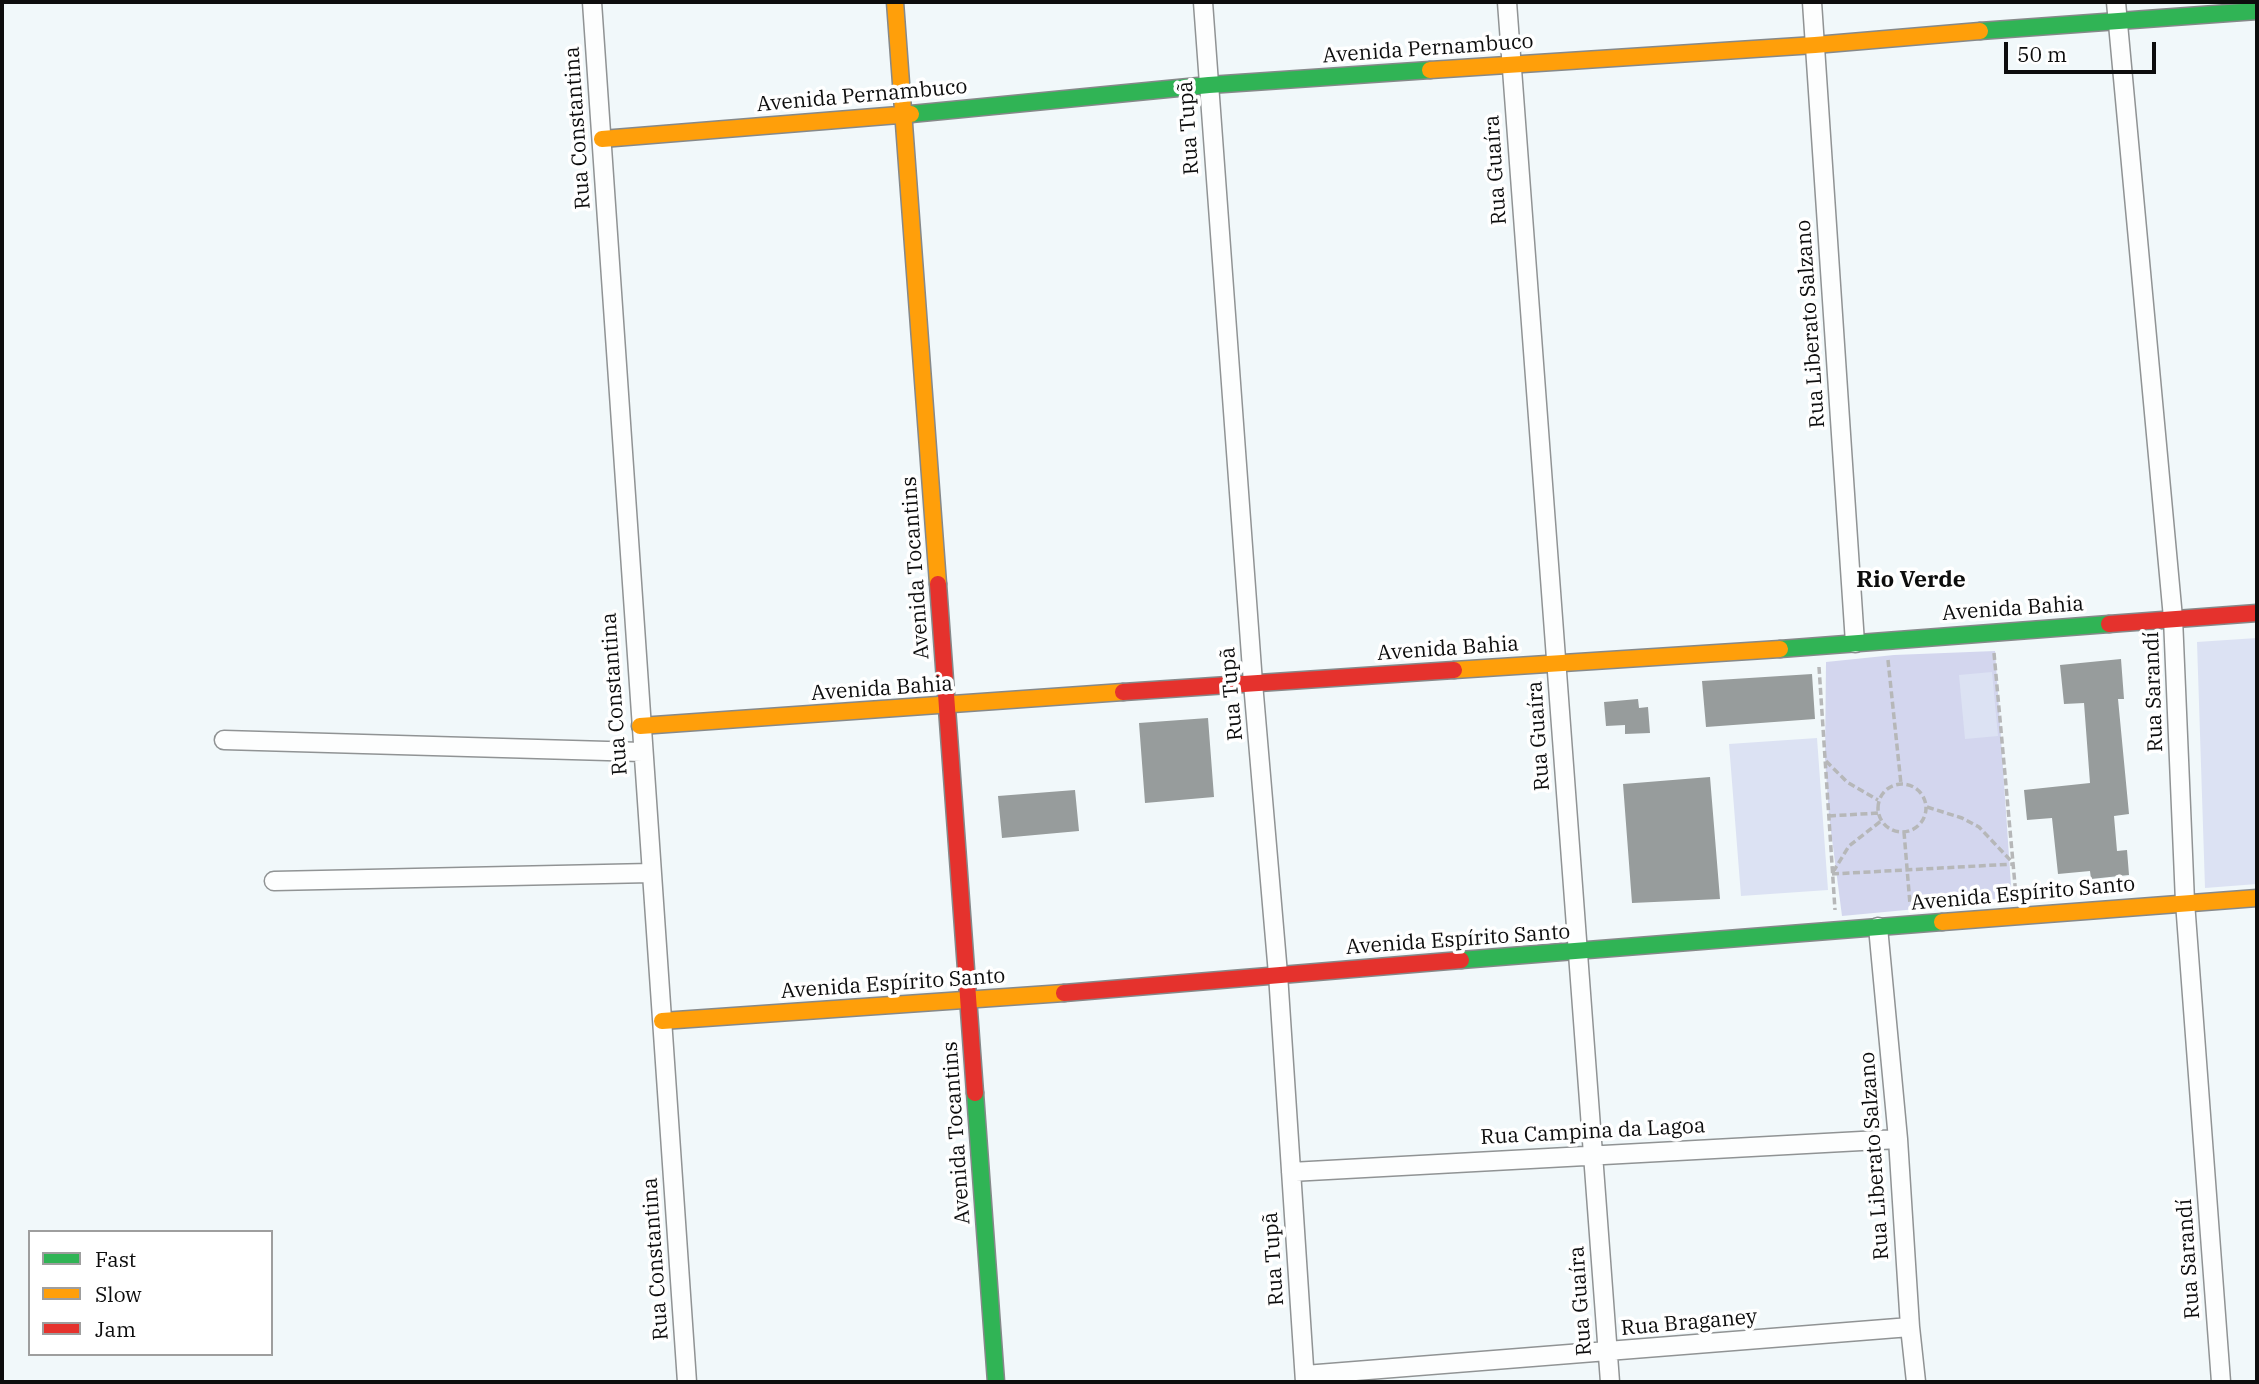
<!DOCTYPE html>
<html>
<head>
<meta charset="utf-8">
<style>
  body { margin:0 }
  #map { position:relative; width:2259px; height:1384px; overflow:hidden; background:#f1f8fa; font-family:"IBM Plex Serif",serif }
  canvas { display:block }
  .frame { position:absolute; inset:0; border:4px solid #0d0d0d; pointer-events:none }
  .legend { position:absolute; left:28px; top:1230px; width:245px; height:126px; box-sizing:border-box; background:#fff; border:2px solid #9e9e9e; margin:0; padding:9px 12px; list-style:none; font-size:21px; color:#0d0d0d }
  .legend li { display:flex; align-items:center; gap:14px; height:35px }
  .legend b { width:35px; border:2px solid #9e9e9e }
  .scale { position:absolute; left:2004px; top:42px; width:152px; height:32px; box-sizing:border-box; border:4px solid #0d0d0d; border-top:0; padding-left:9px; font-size:21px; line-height:24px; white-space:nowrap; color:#0d0d0d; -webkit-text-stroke:5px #fff; paint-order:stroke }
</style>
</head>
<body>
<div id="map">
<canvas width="2259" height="1384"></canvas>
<div class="frame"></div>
<ul class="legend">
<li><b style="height:9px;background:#30b455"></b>Fast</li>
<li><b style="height:9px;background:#ff9f0a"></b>Slow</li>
<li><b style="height:9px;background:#e5322d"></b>Jam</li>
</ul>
<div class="scale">50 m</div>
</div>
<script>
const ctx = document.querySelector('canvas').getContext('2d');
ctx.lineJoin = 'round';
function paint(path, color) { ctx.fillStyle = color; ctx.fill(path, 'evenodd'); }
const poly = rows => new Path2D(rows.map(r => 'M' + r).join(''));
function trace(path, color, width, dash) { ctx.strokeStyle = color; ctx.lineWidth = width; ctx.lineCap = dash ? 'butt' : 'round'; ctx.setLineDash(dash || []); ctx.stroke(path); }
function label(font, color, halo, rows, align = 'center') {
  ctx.font = font + ' "IBM Plex Serif",serif'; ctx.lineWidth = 7; ctx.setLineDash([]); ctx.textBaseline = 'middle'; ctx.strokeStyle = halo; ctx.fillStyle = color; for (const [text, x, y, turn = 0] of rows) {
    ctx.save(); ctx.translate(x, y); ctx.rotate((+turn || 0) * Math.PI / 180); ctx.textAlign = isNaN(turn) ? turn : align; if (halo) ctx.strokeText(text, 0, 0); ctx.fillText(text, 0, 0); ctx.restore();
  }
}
paint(poly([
  [1995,651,2012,900,1842,916,1829,816,1825,759,1826,662,1894,655]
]), '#d3d6ee');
paint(poly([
  [2257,638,2257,884,2205,888,2197,642],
  [1992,672,1998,736,1965,739,1959,675],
  [1817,738,1828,890,1741,896,1729,744]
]), '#dce2f3');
paint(poly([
  [2121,659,2124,699,2118,699,2129,814,2114,816,2117,851,2127,850,2129,875,2091,879,2090,871,2058,874,2052,818,2027,820,2024,790,2090,783,2084,703,2064,704,2060,665],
  [1812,674,1815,719,1706,727,1702,681],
  [1638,699,1639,708,1648,707,1650,733,1625,734,1625,725,1606,726,1604,702],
  [1208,718,1214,797,1145,803,1139,723],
  [1710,777,1720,899,1632,903,1623,784],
  [1075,790,1079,831,1002,838,998,796]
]), '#979c9c');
const street = poly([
  [592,2,687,1382],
  [1203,2,1253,683,1278,974,1305,1382],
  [1507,2,1610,1382],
  [1812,2,1855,643],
  [2116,2,2173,618,2185,902,2221,1382],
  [224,740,642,752],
  [274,881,651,873],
  [1878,927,1898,1139,1910,1327,1916,1382],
  [1291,1172,1898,1139],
  [1305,1375,1910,1327]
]);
const fast = poly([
  [1980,31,2257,11],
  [911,114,1209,85,1430,70],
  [1780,649,2109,624],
  [1461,960,1942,922],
  [975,1093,996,1382]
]);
const slow = poly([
  [895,2,938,584],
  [1430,70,1815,45,1980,31],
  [602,139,911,114],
  [1454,670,1780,649],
  [640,726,1123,692],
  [1942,922,2257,898],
  [662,1021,1064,993]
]);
const jam = poly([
  [938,584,975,1093],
  [2109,624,2257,613],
  [1123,692,1454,670],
  [1064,993,1461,960]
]);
trace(street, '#909394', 21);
trace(fast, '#86898a', 19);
trace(slow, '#86898a', 19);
trace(jam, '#86898a', 19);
trace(poly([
  [1994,653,2016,896],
  [1888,660,1901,784],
  [1819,667,1835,910],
  [1826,761,1847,782,1878,800],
  '1878 808a24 24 0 1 1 48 0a24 24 0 1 1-48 0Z',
  [1927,807,1962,818,1979,827,2013,863],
  [1829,816,1878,813],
  [1904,832,1910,904],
  [1833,872,1849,846,1881,821],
  [1832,874,2014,864]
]), '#b6b7b8', 3.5, [7, 3.5]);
trace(street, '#fdfefe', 18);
trace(fast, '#30b455', 16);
trace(slow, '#ff9f0a', 16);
trace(jam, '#e5322d', 16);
label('21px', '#0d0d0d', '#fff', [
  ["Avenida Pernambuco",1428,49,-4],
  ["Avenida Pernambuco",862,96,-5],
  ["Rua Constantina",578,128,-94],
  ["Rua Tupã",1189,128,-94],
  ["Rua Guaíra",1496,170,-94],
  ["Rua Liberato Salzano",1811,324,-94],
  ["Avenida Tocantins",916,568,-94],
  ["Avenida Bahia",2013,609,-4],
  ["Avenida Bahia",1448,649,-4],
  ["Avenida Bahia",882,689,-4],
  ["Rua Sarandí",2154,692,-92],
  ["Rua Constantina",615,694,-94],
  ["Rua Tupã",1232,694,-95],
  ["Rua Guaíra",1539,736,-94],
  ["Avenida Espírito Santo",2023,894,-5],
  ["Avenida Espírito Santo",1458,940,-4],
  ["Avenida Espírito Santo",893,984,-4],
  ["Rua Campina da Lagoa",1593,1132,-3],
  ["Avenida Tocantins",957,1133,-94],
  ["Rua Liberato Salzano",1875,1156,-94],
  ["Rua Constantina",656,1259,-94],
  ["Rua Tupã",1274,1259,-94],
  ["Rua Sarandí",2189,1259,-94],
  ["Rua Guaíra",1581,1301,-94],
  ["Rua Braganey",1689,1323,-5]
]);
label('bold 23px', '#0d0d0d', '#fff', [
  ["Rio Verde",1911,580]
]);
</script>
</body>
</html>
